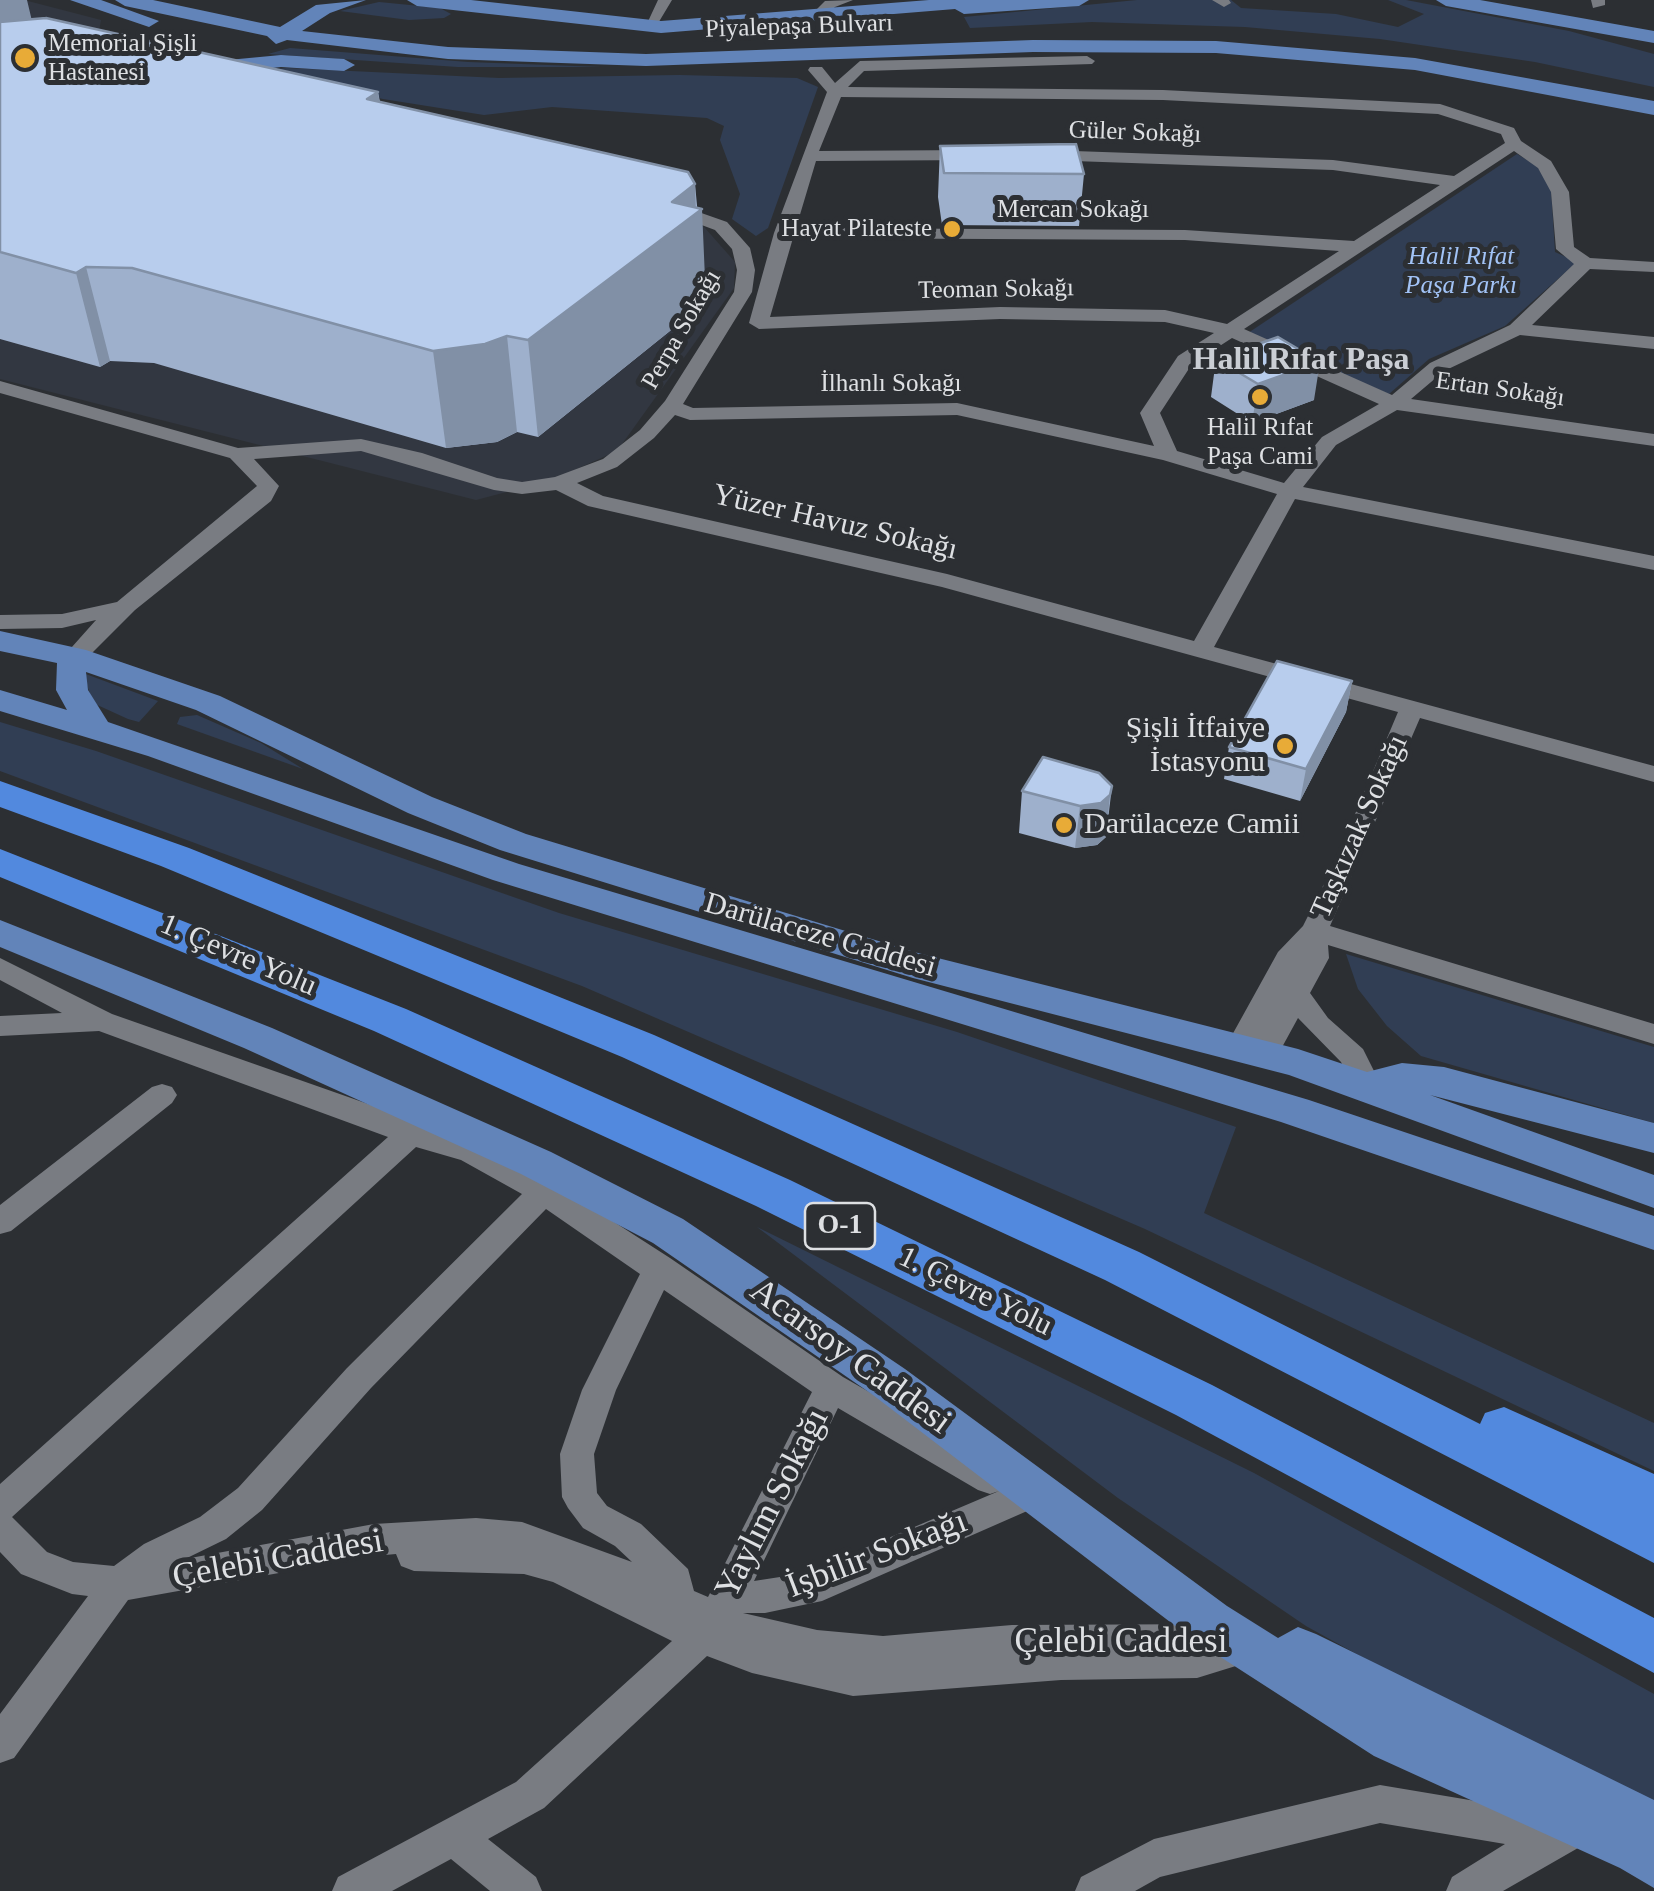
<!DOCTYPE html>
<html>
<head>
<meta charset="utf-8">
<style>
  body { margin:0 }
  canvas { display:block; background:#2c2f33 }
</style>
</head>
<body>
<canvas width="1654" height="1891"></canvas>
<script>
const ctx = document.querySelector('canvas').getContext('2d');
ctx.lineJoin = 'round';
function paint(path, color) { ctx.fillStyle = color; ctx.fill(path, 'evenodd'); }
const poly = rows => new Path2D(rows.map(r => 'M' + r).join(''));
function trace(path, color, width, dash) { ctx.strokeStyle = color; ctx.lineWidth = width; ctx.lineCap = dash ? 'butt' : 'round'; ctx.setLineDash(dash || []); ctx.stroke(path); }
function label(font, color, halo, rows, align = 'center') {
  ctx.font = font + ' "Times New Roman",serif'; ctx.lineWidth = 10; ctx.setLineDash([]); ctx.textBaseline = 'middle'; ctx.strokeStyle = halo; ctx.fillStyle = color; for (const [text, x, y, turn = 0] of rows) {
    ctx.save(); ctx.translate(x, y); ctx.rotate((+turn || 0) * Math.PI / 180); ctx.textAlign = isNaN(turn) ? turn : align; if (halo) ctx.strokeText(text, 0, 0); ctx.fillText(text, 0, 0); ctx.restore();
  }
}
paint(poly([
  [24,0,101,20,99,31,0,86,0,2],
  [0,99,697,219,735,262,734,288,617,451,552,480,476,500,0,379]
]), '#323741');
paint(poly([
  [1137,0,1231,0,1241,8,1336,14,1398,27,1424,14,1388,0,1406,0,1569,31,1654,54,1654,87,1535,62,1380,39,1245,27,1092,22,970,28,964,17],
  [379,2,440,8,451,14,444,18,409,20,340,11],
  [290,48,468,62,601,67,458,67,268,54],
  [287,68,499,78,679,75,797,78,818,87,768,228,756,236,732,219,740,194,720,140,724,126,707,118,552,107,484,115,383,99,261,70],
  [1517,154,1537,166,1551,189,1555,252,1577,262,1505,326,1429,359,1389,394,1248,333],
  [83,673,158,701,139,722,128,719,93,703],
  [197,715,261,743,303,769,177,724,180,717],
  [0,722,96,751,559,913,957,1032,1236,1127,1204,1213,1654,1423,1654,1471,1145,1229,582,986,0,771],
  [1346,954,1654,1047,1654,1123,1421,1056,1387,1026,1358,989],
  [757,1227,1254,1473,1654,1694,1654,1809,1458,1710,1306,1626,1118,1498]
]), '#313e54');
paint(poly([
  [658,0,672,0,654,30,644,30,658,0],
  [853,0,835,7,820,21,808,18,825,1,853,0],
  [1212,0,1229,0,1231,3,1224,7,1212,0],
  [1591,0,1605,0,1605,5,1593,8,1591,0],
  [1087,56,1095,61,1092,64,864,71,848,87,1163,90,1440,104,1514,128,1521,141,1551,161,1569,192,1574,247,1590,258,1654,262,1654,272,1590,269,1532,325,1654,337,1654,349,1520,335,1444,371,1411,399,1654,434,1654,446,1397,410,1336,445,1303,487,1654,556,1654,570,1295,499,1214,647,1654,766,1654,782,1420,718,1330,926,1654,1024,1654,1044,1328,945,1329,958,1310,993,1328,1018,1363,1049,1382,1087,1377,1095,1357,1095,1341,1062,1298,1018,1275,1060,1255,1060,1252,1050,1240,1056,1230,1053,1226,1046,1278,952,1303,926,1334,864,1398,712,942,587,588,506,556,490,522,494,494,490,361,451,254,459,279,486,271,501,135,610,83,662,67,662,63,657,96,620,62,628,0,629,0,615,62,614,117,602,257,486,230,458,0,393,0,381,238,448,361,439,422,453,497,478,522,482,555,477,603,459,640,430,665,401,734,292,737,270,732,249,715,230,664,211,664,203,670,202,727,222,750,248,755,270,752,292,683,404,693,408,957,403,1154,446,1140,413,1178,356,1214,333,1165,322,1000,319,759,329,749,323,774,233,827,92,808,70,810,67,822,67,835,83,860,61,1087,56],
  [841,97,1163,100,1438,114,1501,134,1505,143,1454,176,1333,160,1045,150,1037,155,1045,160,1333,170,1440,185,1354,241,1185,230,796,228,816,161,977,160,985,155,977,150,819,151,841,97],
  [1514,151,1538,168,1551,192,1556,249,1574,264,1510,325,1430,363,1392,395,1244,329,1514,151],
  [793,238,1185,240,1339,251,1227,324,1165,310,1000,307,770,317,793,238],
  [1232,338,1379,404,1322,437,1284,483,1177,451,1160,413,1192,364,1232,338],
  [675,415,690,420,957,415,1163,460,1277,494,1194,641,947,574,603,496,577,483,617,467,654,438,675,415],
  [0,958,112,1014,482,1144,555,1184,670,1258,843,1377,1002,1468,1007,1479,1002,1489,1022,1482,1034,1486,1040,1497,1034,1508,822,1601,765,1613,743,1613,817,1630,883,1636,1012,1625,1233,1624,1246,1629,1251,1641,1246,1653,1239,1665,1197,1678,1061,1680,853,1696,752,1673,707,1656,544,1808,488,1839,536,1877,542,1891,490,1891,451,1859,392,1891,332,1891,338,1877,516,1782,672,1641,553,1582,524,1574,414,1571,401,1566,396,1554,374,1556,128,1600,14,1758,0,1763,0,1714,88,1596,72,1594,21,1574,0,1552,0,1484,388,1137,99,1031,0,1036,0,1016,62,1013,0,980,0,958],
  [416,1147,461,1160,522,1194,347,1368,238,1488,200,1517,144,1544,114,1566,73,1562,47,1552,12,1517,416,1147],
  [546,1209,640,1274,582,1390,560,1454,562,1497,568,1508,583,1528,615,1546,632,1562,522,1522,476,1518,374,1524,185,1559,226,1539,262,1510,371,1388,546,1209],
  [664,1290,812,1392,708,1597,694,1591,688,1569,641,1524,607,1506,597,1493,594,1454,616,1390,664,1290],
  [838,1408,978,1490,990,1494,999,1491,806,1573,754,1581,838,1408],
  [162,1084,172,1087,177,1095,172,1103,11,1231,0,1234,0,1205,152,1087,162,1084],
  [1380,1785,1559,1815,1571,1811,1585,1816,1591,1830,1585,1844,1503,1891,1446,1891,1452,1877,1505,1844,1380,1823,1160,1877,1135,1891,1075,1891,1081,1877,1154,1839,1380,1785]
]), '#797c82');
paint(poly([
  [70,0,101,0,159,21,149,27,70,0],
  [115,0,153,0,280,27,316,5,366,0,330,13,302,31,448,47,646,54,1033,40,1216,41,1415,58,1654,101,1654,115,1415,70,1216,53,1033,52,646,66,448,59,287,40,276,44,267,36,125,6,115,0],
  [407,0,471,0,661,21,929,0,1089,0,1079,6,964,14,955,9,661,33,417,6,407,0],
  [1436,0,1480,0,1654,31,1654,43,1446,6,1436,0],
  [209,55,228,60,281,55,344,59,355,65,344,71,281,67,226,73,202,65,202,57,209,55],
  [0,631,86,650,220,696,432,797,526,834,918,953,1298,1049,1367,1072,1402,1063,1444,1067,1654,1123,1654,1153,1430,1095,1654,1175,1654,1208,1289,1075,913,978,500,850,408,813,196,710,86,672,88,690,108,722,519,864,1309,1100,1654,1216,1654,1250,1281,1122,493,880,148,756,0,711,0,690,67,710,56,690,57,663,0,651,0,631],
  [0,920,272,1028,551,1152,683,1219,905,1369,1227,1606,1278,1638,1298,1627,1316,1634,1654,1800,1654,1888,1620,1868,1374,1756,1191,1638,873,1395,653,1243,521,1174,244,1048,0,947,0,920]
]), '#6284b9');
paint(poly([
  [0,781,189,848,654,1035,1139,1252,1480,1424,1485,1413,1504,1407,1654,1474,1654,1563,1105,1280,622,1057,161,866,0,807,0,781],
  [0,849,406,1009,790,1180,1212,1385,1654,1618,1654,1673,1176,1415,756,1206,374,1031,0,877,0,849]
]), '#5289de');
paint(poly([
  [0,0,31,20,378,92,380,102,695,184,706,302,538,437,517,432,497,442,446,448,154,363,110,361,100,367,0,339],
  [940,146,1084,174,1079,226,942,225,938,197],
  [1216,359,1314,400,1252,423,1211,397],
  [1352,681,1346,712,1300,801,1224,779,1229,747],
  [1112,786,1106,837,1097,845,1075,848,1019,833,1022,791]
]), '#9eb0cc');
paint(poly([
  [0,0,27,0,41,59,0,78],
  [378,92,391,180,367,99],
  [695,184,696,214,702,209,706,302,538,437,528,340,672,202],
  [86,267,110,361,100,367,76,273],
  [507,336,517,432,497,442,446,448,433,351],
  [1320,362,1314,400,1252,423,1258,384],
  [1352,681,1346,712,1300,801,1306,769],
  [1110,795,1106,837,1097,845,1075,848,1080,806]
]), '#8190a6');
const building = poly([
  [46,18,378,92,367,99,688,172,695,184,672,202,702,209,528,340,507,336,485,344,433,351,132,268,86,267,76,273,0,252,0,22,46,18],
  [1076,144,1084,174,944,173,940,146,1076,144],
  [1278,337,1320,362,1258,384,1216,359,1278,337],
  [1277,661,1352,681,1306,769,1229,747,1277,661],
  [1043,757,1099,773,1112,786,1110,795,1101,803,1080,806,1022,791,1043,757]
]);
paint(building, '#b8cded');
trace(building, '#8190a6', 2.5);
for (const [x, y, r, color] of [
  [25,58,12,"#e8ab37"],
  [952,229,10,"#e8ab37"],
  [1260,397,10,"#e8ab37"],
  [1285,746,10,"#e8ab37"],
  [1064,825,10,"#e8ab37"]
]) { const dot = new Path2D(); dot.arc(x, y, r, 0, 2 * Math.PI); ctx.fillStyle = color; ctx.fill(dot); trace(dot, '#2c2f33', 4); }
label('25px', '#dee0e3', '#2c2f33', [
  ["Piyalepaşa Bulvarı",799,27,-2],
  ["Güler Sokağı",1135,133,2],
  ["Mercan Sokağı",1073,210],
  ["Teoman Sokağı",996,290,-1],
  ["Perpa Sokağı",682,330,-60],
  ["İlhanlı Sokağı",891,384],
  ["Ertan Sokağı",1500,390,8]
]);
label('25px', '#dee0e3', '#2c2f33', [
  ["Memorial Şişli",48,44],
  ["Hastanesi",48,73],
  ["Hayat Pilateste",932,229,"right"],
  ["Halil Rıfat",1260,428,"center"],
  ["Paşa Cami",1260,457,"center"]
], 'left');
label('italic 25px', '#a2c3f6', '#2c2f33', [
  ["Halil Rıfat",1461,257],
  ["Paşa Parkı",1461,286]
]);
for (const [x, y, w] of [
  [840,1226,70]
]) { const box = new Path2D(); box.roundRect(x - w / 2, y - 23, w, 46, 8); ctx.fillStyle = '#2c2f33'; ctx.fill(box); trace(box, '#dee0e3', 2.5); }
label('bold 28px', '#dee0e3', null, [
  ["O-1",840,1226]
]);
label('30px', '#dee0e3', '#2c2f33', [
  ["Yüzer Havuz Sokağı",835,523,13],
  ["Taşkızak Sokağı",1360,827,-66],
  ["Darülaceze Caddesi",820,936,16],
  ["1. Çevre Yolu",238,956,23],
  ["1. Çevre Yolu",975,1292,26]
]);
label('30px', '#dee0e3', '#2c2f33', [
  ["Şişli İtfaiye",1265,729],
  ["İstasyonu",1265,763],
  ["Darülaceze Camii",1084,825,"left"]
], 'right');
label('bold 32px', '#caced4', '#2c2f33', [
  ["Halil Rıfat Paşa",1301,361]
]);
label('35px', '#dee0e3', '#2c2f33', [
  ["Acarsoy Caddesi",850,1357,36],
  ["Yaylım Sokağı",773,1504,-63],
  ["İşbilir Sokağı",877,1555,-21],
  ["Çelebi Caddesi",278,1560,-10],
  ["Çelebi Caddesi",1121,1643]
]);
</script>
</body>
</html>
